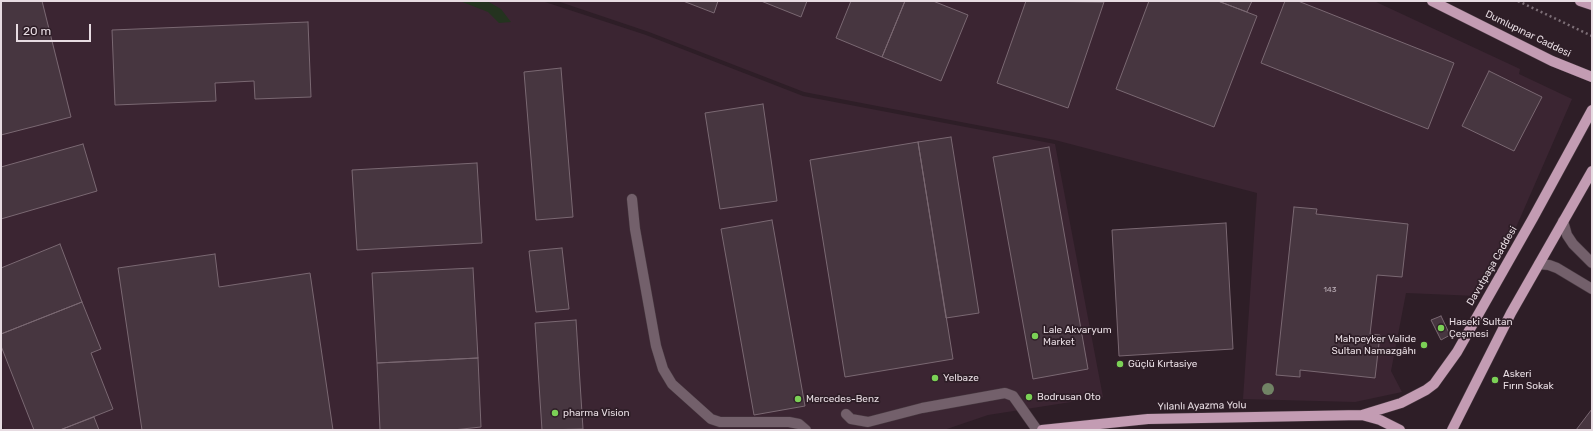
<!DOCTYPE html>
<html>
<head>
<meta charset="utf-8">
<style>
  body { margin:0 }
  #map { position:relative; width:1593px; height:431px; overflow:hidden; background:#2e1e27; font-family:Rubik,sans-serif }
  canvas { display:block }
  .frame { position:absolute; inset:0; border:2px solid #e7dce2; pointer-events:none }
  .scale { position:absolute; left:16px; top:24px; width:75px; height:18px; box-sizing:border-box; border:2px solid #e7dce2; border-top:0; padding-left:5px; font-size:12px; line-height:14px; white-space:nowrap; color:#e7dce2; -webkit-text-stroke:3px #2e1e27; paint-order:stroke }
</style>
</head>
<body>
<div id="map">
<canvas width="1593" height="431"></canvas>
<div class="frame"></div>
<div class="scale">20 m</div>
</div>
<script>
const ctx = document.querySelector('canvas').getContext('2d');
ctx.lineJoin = 'round';
function paint(path, color) { ctx.fillStyle = color; ctx.fill(path, 'evenodd'); }
const poly = rows => new Path2D(rows.map(r => 'M' + r).join(''));
function trace(path, color, width, dash) { ctx.strokeStyle = color; ctx.lineWidth = width; ctx.lineCap = dash ? 'butt' : 'round'; ctx.setLineDash(dash || []); ctx.stroke(path); }
function label(font, color, halo, rows, align = 'center') {
  ctx.font = font + ' Rubik,sans-serif'; ctx.lineWidth = 3.5; ctx.setLineDash([]); ctx.textBaseline = 'middle'; ctx.strokeStyle = halo; ctx.fillStyle = color; for (const [text, x, y, turn = 0] of rows) {
    ctx.save(); ctx.translate(x, y); ctx.rotate((+turn || 0) * Math.PI / 180); ctx.textAlign = isNaN(turn) ? turn : align; if (halo) ctx.strokeText(text, 0, 0); ctx.fillText(text, 0, 0); ctx.restore();
  }
}
paint(poly([
  [1,1,542,1,646,35,803,96,1055,144,1103,397,988,415,944,430,4,430,1,420],
  [557,1,1374,1,1520,69,1519,74,1572,99,1514,232,1477,296,1406,293,1391,371,1402,392,1355,402,1243,399,1257,193,1055,140,804,92,649,32]
]), '#3b2532');
paint(poly([
  [460,1,487,1,501,9,511,22,499,23,488,12]
]), '#24331f');
const building = poly([
  [1,1,42,1,71,117,1,135,1,1],
  [683,1,718,1,714,13,683,1],
  [761,1,807,1,801,17,761,1],
  [851,1,905,1,882,57,836,38,851,1],
  [905,1,933,1,968,15,941,81,882,57,905,1],
  [1026,1,1104,2,1068,108,997,83,1026,1],
  [1149,1,1218,1,1257,16,1214,127,1116,89,1149,1],
  [1218,1,1252,1,1247,12,1218,1],
  [1285,1,1298,1,1454,63,1428,129,1261,63,1285,1],
  [308,22,311,97,255,99,254,81,215,83,216,101,115,105,112,30,308,22],
  [561,68,573,217,536,220,524,72,561,68],
  [1489,71,1542,97,1514,151,1462,126,1489,71],
  [763,104,777,201,720,209,705,113,763,104],
  [951,137,979,313,946,318,918,142,951,137],
  [918,142,953,359,845,377,810,160,918,142],
  [83,144,97,191,1,219,1,167,83,144],
  [1049,147,1088,369,1033,379,993,157,1049,147],
  [477,163,482,243,357,250,352,170,477,163],
  [1294,207,1317,209,1316,214,1408,224,1402,277,1377,275,1370,334,1380,335,1375,378,1300,370,1300,377,1276,375,1294,207],
  [772,220,805,406,754,415,721,229,772,220],
  [1226,223,1233,349,1119,356,1112,230,1226,223],
  [60,244,82,302,1,334,1,268,60,244],
  [562,248,569,309,536,312,529,251,562,248],
  [215,254,219,287,310,273,333,430,142,430,118,268,215,254],
  [473,268,478,358,377,363,372,273,473,268],
  [82,302,101,349,91,353,113,409,60,430,34,430,1,346,1,334,82,302],
  [1441,316,1450,335,1441,340,1431,320,1441,316],
  [576,320,583,429,542,430,535,323,576,320],
  [478,358,481,427,453,430,380,430,377,363,478,358],
  [1592,409,1592,430,1576,430,1592,409],
  [94,417,99,430,60,430,94,417]
]);
paint(building, '#473640');
trace(building, '#7a6872', 1);
const minor = poly([
  [632,199,635,229,656,346,663,369,672,384,711,419,720,422,789,422,799,424,806,430],
  [1563,221,1567,235,1573,244,1592,263],
  [1539,264,1549,265,1557,268,1592,289],
  [846,414,851,419,868,422,922,408,1005,393,1013,396,1037,430]
]);
const major = poly([
  [1432,1,1552,61,1592,77],
  [1580,1,1592,5],
  [1362,415,1380,420,1400,430],
  [1042,430,1148,419,1362,415,1401,403,1426,390,1434,384,1457,352,1533,218,1592,110],
  [1452,430,1511,313,1592,171]
]);
trace(minor, '#483941', 11);
trace(major, '#483941', 11);
trace(poly([
  [1518,1,1592,36]
]), '#7c6e76', 2.5, [2, 3]);
trace(minor, '#73606b', 10);
trace(major, '#c39cb3', 10);
ctx.fillStyle = '#718365';
for (const [x, y] of [
  [1268,389]
]) { ctx.beginPath(); ctx.arc(x, y, 6, 0, 2 * Math.PI); ctx.fill(); }
for (const [x, y, r, color] of [
  [1441,328,4,"#7bd156"],
  [1035,336,4,"#7bd156"],
  [1424,345,4,"#7bd156"],
  [1120,364,4,"#7bd156"],
  [935,378,4,"#7bd156"],
  [1495,380,4,"#7bd156"],
  [1029,397,4,"#7bd156"],
  [798,399,4,"#7bd156"],
  [555,413,4,"#7bd156"]
]) { const dot = new Path2D(); dot.arc(x, y, r, 0, 2 * Math.PI); ctx.fillStyle = color; ctx.fill(dot); trace(dot, '#2e1e27', 1.5); }
label('8px', '#bfb2ba', null, [
  ["143",1330,290]
]);
label('10px', '#e7dce2', '#2e1e27', [
  ["Dumlupınar Caddesi",1528,34,26],
  ["Davutpaşa Caddesi",1492,266,-60],
  ["Yılanlı Ayazma Yolu",1202,406,-1]
]);
label('10px', '#e7dce2', '#2e1e27', [
  ["Haseki Sultan",1449,322],
  ["Çeşmesi",1449,334],
  ["Lale Akvaryum",1043,330],
  ["Market",1043,342],
  ["Mahpeyker Valide",1416,339,"right"],
  ["Sultan Namazgâhı",1416,351,"right"],
  ["Güçlü Kırtasiye",1128,364],
  ["Askeri",1503,374],
  ["Fırın Sokak",1503,386],
  ["Yelbaze",943,378],
  ["Bodrusan Oto",1037,397],
  ["Mercedes-Benz",806,399],
  ["pharma Vision",563,413]
], 'left');
</script>
</body>
</html>
